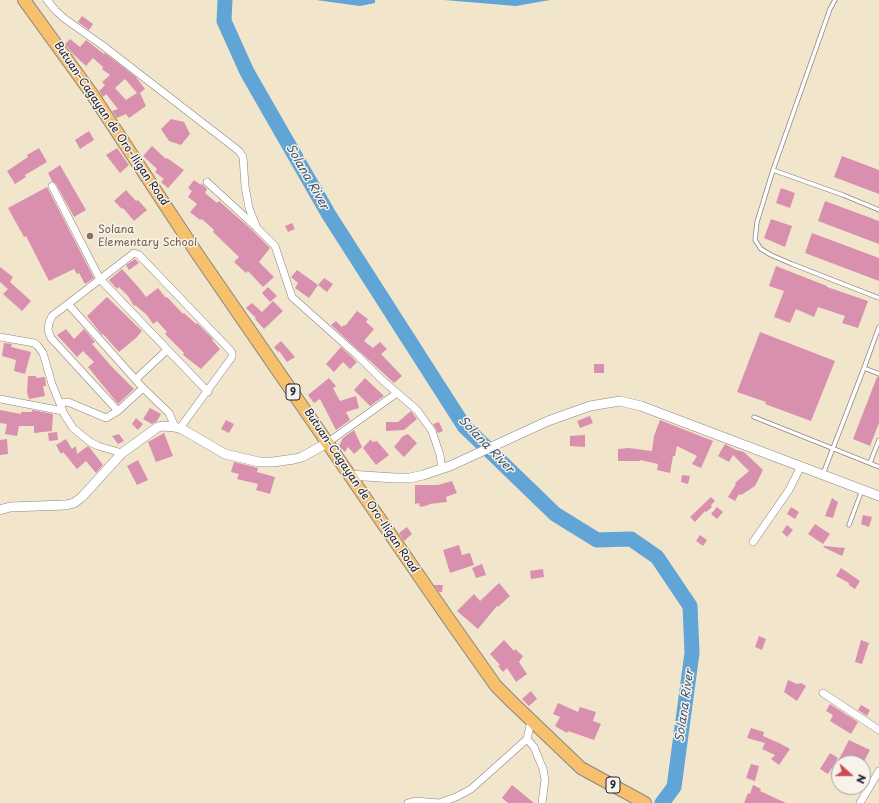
<!DOCTYPE html>
<html>
<head>
<meta charset="utf-8">
<style>
  body { margin:0 }
  #map { position:relative; width:879px; height:803px; overflow:hidden; background:#f1e6cc; font-family:"Playpen Sans",sans-serif }
  canvas { display:block }
  .north { position:absolute; left:831px; top:755px; width:40px; height:40px; box-sizing:border-box; background:#f7f3e8; border:1px solid #a29fa3; border-radius:50%; rotate:111deg; font-size:11px; font-weight:700; line-height:16px; text-align:center; color:#22223b }
  .north::after { content:''; display:block; margin:auto; width:14px; height:18px; background:#d1495b; clip-path:polygon(50% 0,100% 100%,50% 72%,0 100%) }
</style>
</head>
<body>
<div id="map">
<canvas width="879" height="803"></canvas>
<div class="north">N</div>
</div>
<script>
const ctx = document.querySelector('canvas').getContext('2d');
ctx.lineJoin = 'round';
function paint(path, color) { ctx.fillStyle = color; ctx.fill(path, 'evenodd'); }
const poly = rows => new Path2D(rows.map(r => 'M' + r).join(''));
function trace(path, color, width, dash) { ctx.strokeStyle = color; ctx.lineWidth = width; ctx.lineCap = dash ? 'butt' : 'round'; ctx.setLineDash(dash || []); ctx.stroke(path); }
function label(font, color, halo, rows, align = 'center') {
  ctx.font = font + ' "Playpen Sans",sans-serif'; ctx.lineWidth = 3; ctx.setLineDash([]); ctx.textBaseline = 'middle'; ctx.strokeStyle = halo; ctx.fillStyle = color; for (const [text, x, y, turn = 0] of rows) {
    ctx.save(); ctx.translate(x, y); ctx.rotate((+turn || 0) * Math.PI / 180); ctx.textAlign = isNaN(turn) ? turn : align; if (halo) ctx.strokeText(text, 0, 0); ctx.fillText(text, 0, 0); ctx.restore();
  }
}
paint(poly([
  [316,0,375,0,375,3,360,6],
  [444,0,550,0,516,6]
]), '#60a5d6');
trace(poly([
  [225,0,224,21,247,72,329,215,464,426,555,514,597,540,631,539,657,557,690,606,692,653,674,787,662,803]
]), '#60a5d6', 15);
paint(poly([
  [82,16,93,24,89,30,78,22],
  [70,39,80,47,86,40,104,54,105,53,136,77,145,89,140,93,146,106,129,118,126,114,117,118,112,111,118,109,106,94,103,97,99,91,105,85,102,82,110,75,102,69,103,67,93,58,86,66,72,53,65,44],
  [125,79,137,93,126,100,115,88],
  [171,119,184,122,190,134,181,145,169,141,161,129],
  [89,131,94,140,80,149,75,140],
  [152,146,166,159,167,158,184,170,168,188,161,182,164,179,155,172,157,169,143,156],
  [39,148,47,162,25,175,26,177,15,184,7,171,28,157,27,155],
  [117,148,129,165,120,173,106,155],
  [842,156,879,170,879,194,834,177],
  [60,165,86,210,74,217,56,184,52,181,48,173],
  [194,180,201,185,201,183,207,189,205,193,217,203,219,201,252,230,270,248,259,262,274,277,263,287,248,271,246,273,234,262,239,257,213,232,214,230,202,219,200,220,190,212,197,204,188,197,192,191,188,188],
  [47,187,94,278,85,284,79,273,77,274,74,269,49,281,26,236,24,237,8,208],
  [781,188,795,193,790,208,776,203],
  [126,190,136,201,138,200,147,210,134,221,123,208,122,209,114,201],
  [825,201,879,221,879,244,818,221],
  [771,219,792,226,785,247,764,238],
  [292,223,295,229,288,232,285,226],
  [812,233,879,258,879,281,805,253],
  [135,259,139,263,129,270,126,265],
  [776,266,814,281,827,286,827,287,868,301,858,328,842,323,845,316,818,307,814,317,796,309,790,323,774,317,784,291,769,286],
  [0,267,13,277,10,282,31,301,22,311,3,294,8,289,0,282],
  [122,269,140,289,146,297,158,288,166,298,167,297,183,314,184,313,196,324,197,323,213,339,212,340,220,349,201,369,183,355,184,353,165,334,167,332,157,321,153,324,147,315,135,305,134,306,128,296,119,287,117,289,109,280],
  [297,270,318,285,309,298,295,288,298,283,291,277],
  [324,278,333,284,327,292,318,285],
  [268,287,277,296,270,302,262,293],
  [107,297,142,331,136,338,119,352,103,334,102,335,87,316],
  [273,301,283,311,264,329,255,319,256,318,246,308,252,303,262,312],
  [357,311,368,319,366,322,374,329,364,341,373,348,380,342,387,349,381,354,402,376,394,383,331,325,336,321,342,327,344,325,345,326],
  [66,329,74,339,84,329,95,342,92,344,112,367,134,389,118,404,88,367,94,362,83,351,77,357,57,335],
  [760,332,835,361,811,421,765,404,766,402,737,392],
  [281,341,295,357,287,362,279,351,278,352,274,347],
  [4,343,12,344,11,347,31,352,25,374,14,371,16,360,2,356],
  [341,347,357,362,350,369,343,362,334,372,326,364],
  [594,364,604,364,604,373,594,373],
  [28,376,36,376,36,378,45,377,46,386,43,386,45,396,29,399,27,392],
  [877,377,879,377,879,423,870,446,853,439],
  [329,378,336,386,333,388,340,401,356,396,359,408,346,412,350,420,336,430,320,399,314,403,308,395],
  [365,378,384,396,370,406,354,390],
  [150,408,161,414,157,421,152,424,143,419],
  [0,410,21,414,21,412,32,412,32,410,53,414,52,431,34,433,34,426,19,426,17,436,5,434,7,424,0,423],
  [411,411,417,419,404,430,386,431,386,422,398,422],
  [590,416,593,423,580,428,577,421],
  [136,418,143,424,138,430,132,424],
  [226,420,234,424,229,433,221,429],
  [660,420,713,441,701,468,692,464,697,456,677,446,675,456,673,456,670,473,657,470,658,464,640,460,640,461,618,461,618,449,629,448,652,451,654,436],
  [439,422,443,431,438,433,433,424],
  [354,430,362,447,354,454,348,447,345,452,339,446,343,438],
  [57,432,58,440,49,441,48,433],
  [164,433,173,456,156,462,148,442],
  [119,434,124,441,118,444,112,436],
  [408,434,417,443,404,457,394,447,403,436],
  [585,435,585,447,570,446,570,436],
  [7,439,8,454,0,455,0,440],
  [66,439,72,449,76,446,77,454,88,446,90,448,103,465,96,473,86,461,77,469,63,452,61,454,56,445],
  [371,439,372,442,377,441,389,455,376,465,363,448],
  [725,444,736,450,744,452,763,470,755,486,741,495,739,494,735,501,728,497,736,484,735,483,749,471,733,455,729,462,718,456],
  [138,460,148,480,137,485,127,466],
  [234,462,258,468,257,472,275,477,270,494,256,490,258,484,237,479,239,474,231,472],
  [682,475,690,476,688,484,681,482],
  [452,481,457,493,446,497,447,502,429,504,429,505,420,507,419,503,415,504,415,485,438,485],
  [711,497,715,501,711,505,712,507,706,512,705,511,695,522,690,517],
  [832,498,838,502,833,518,825,516],
  [717,507,723,512,717,519,711,514],
  [791,507,799,512,795,519,787,514],
  [863,515,872,517,869,527,861,524],
  [815,524,830,534,823,544,808,534],
  [787,525,793,530,787,537,782,532],
  [407,527,412,534,404,541,399,533],
  [700,535,707,540,703,546,696,541],
  [459,545,462,555,470,553,474,565,450,573,443,550],
  [824,546,845,548,842,556,823,547],
  [482,564,486,575,476,578,472,568],
  [841,568,860,581,855,589,849,585,849,583,836,576],
  [543,569,544,577,531,579,530,571],
  [499,583,510,596,498,607,497,606,478,629,457,611,474,594,480,601],
  [434,585,443,585,442,592,439,592],
  [759,636,766,639,762,650,755,647],
  [504,640,514,651,515,649,523,656,519,662,527,674,516,682,507,668,503,672,498,666,500,665,490,654],
  [861,640,869,643,862,664,855,662],
  [788,680,797,684,801,683,806,686,797,701,784,692],
  [531,691,537,699,529,706,522,699],
  [558,703,578,712,580,707,596,712,593,721,601,724,594,740,568,731,567,733,555,726,560,717,553,714],
  [830,704,858,722,851,734,830,721,833,715,826,711],
  [861,705,870,710,867,716,858,710],
  [751,728,764,732,763,736,779,743,790,749,779,765,771,759,775,755,762,749,765,743,747,738],
  [849,740,870,750,863,763,837,763],
  [830,753,838,758,828,774,820,769],
  [751,764,759,766,755,781,746,778],
  [512,785,534,803,508,803,502,798],
  [753,785,761,789,760,791,786,803,744,803,748,793,750,794]
]), '#d990ae');
const service = poly([
  [835,0,830,9,773,170,757,222,755,240,761,249,771,255,792,264,879,298],
  [773,170,843,195,879,210],
  [864,368,879,374],
  [754,417,879,467],
  [870,463,879,440],
  [823,474,864,368,879,327],
  [849,525,862,490]
]);
const minor = poly([
  [47,0,56,11,65,19,102,45,239,151,243,157,245,186,249,208,257,228,275,246,292,297,357,355,381,379,417,410,432,431,440,455,442,469],
  [207,182,255,226],
  [52,186,100,279,208,392],
  [68,304,52,316,49,323,48,330,51,338,118,411],
  [0,337,34,343,37,345,43,353,52,384,64,414,73,428,90,442,98,446,122,453],
  [136,379,167,350],
  [0,399,63,411],
  [60,403,68,402,106,418,118,411,143,388],
  [175,427,169,413,143,388,68,304,134,253,139,255,230,350,232,353,232,357,180,428],
  [327,443,397,393],
  [753,542,789,490,801,466],
  [823,693,879,730],
  [527,739,534,747,543,769,545,780,542,803],
  [408,803,415,801,439,803,456,797,471,789,527,739,531,721],
  [860,803,879,771]
]);
const tertiary = poly([
  [349,475,395,478,410,478,423,475,450,466,548,421,590,406,620,401,641,406,879,496],
  [0,510,10,507,66,505,74,503,82,497,122,453,158,427,162,426,174,427,182,429,225,454,259,462,273,462,294,459,302,457,327,443]
]);
const trunk = poly([
  [24,0,92,94,196,252,448,618,496,686,512,702,581,768,645,803]
]);
trace(service, '#8a8484', 5);
trace(minor, '#8a8484', 8);
trace(tertiary, '#8a8484', 10);
trace(trunk, '#8a8484', 14);
trace(service, '#fff', 3.5);
trace(minor, '#fff', 7);
trace(tertiary, '#fff', 9);
trace(trunk, '#f7c06c', 12);
for (const [x, y, r, color] of [
  [90,236,4,"#8d6e63"]
]) { const dot = new Path2D(); dot.arc(x, y, r, 0, 2 * Math.PI); ctx.fillStyle = color; ctx.fill(dot); trace(dot, '#f7f3e8', 1.5); }
for (const [x, y, w] of [
  [293,392,14],
  [613,785,14]
]) { const box = new Path2D(); box.roundRect(x - w / 2, y - 8, w, 16, 3); ctx.fillStyle = '#f7f3e8'; ctx.fill(box); trace(box, '#22223b', 1); }
label('bold 10px', '#22223b', null, [
  ["9",293,392],
  ["9",613,785]
]);
label('11px', '#22223b', '#f7f3e8', [
  ["Butuan-Cagayan de Oro-Iligan Road",111,124,56],
  ["Butuan-Cagayan de Oro-Iligan Road",361,491,56]
]);
label('11px', '#785e54', '#f7f3e8', [
  ["Solana",98,230],
  ["Elementary School",98,243]
], 'left');
label('italic 12px', '#3b5679', '#f7f3e8', [
  ["Solana River",307,177,60],
  ["Solana River",486,445,46],
  ["Solana River",685,706,-82]
]);
</script>
</body>
</html>
